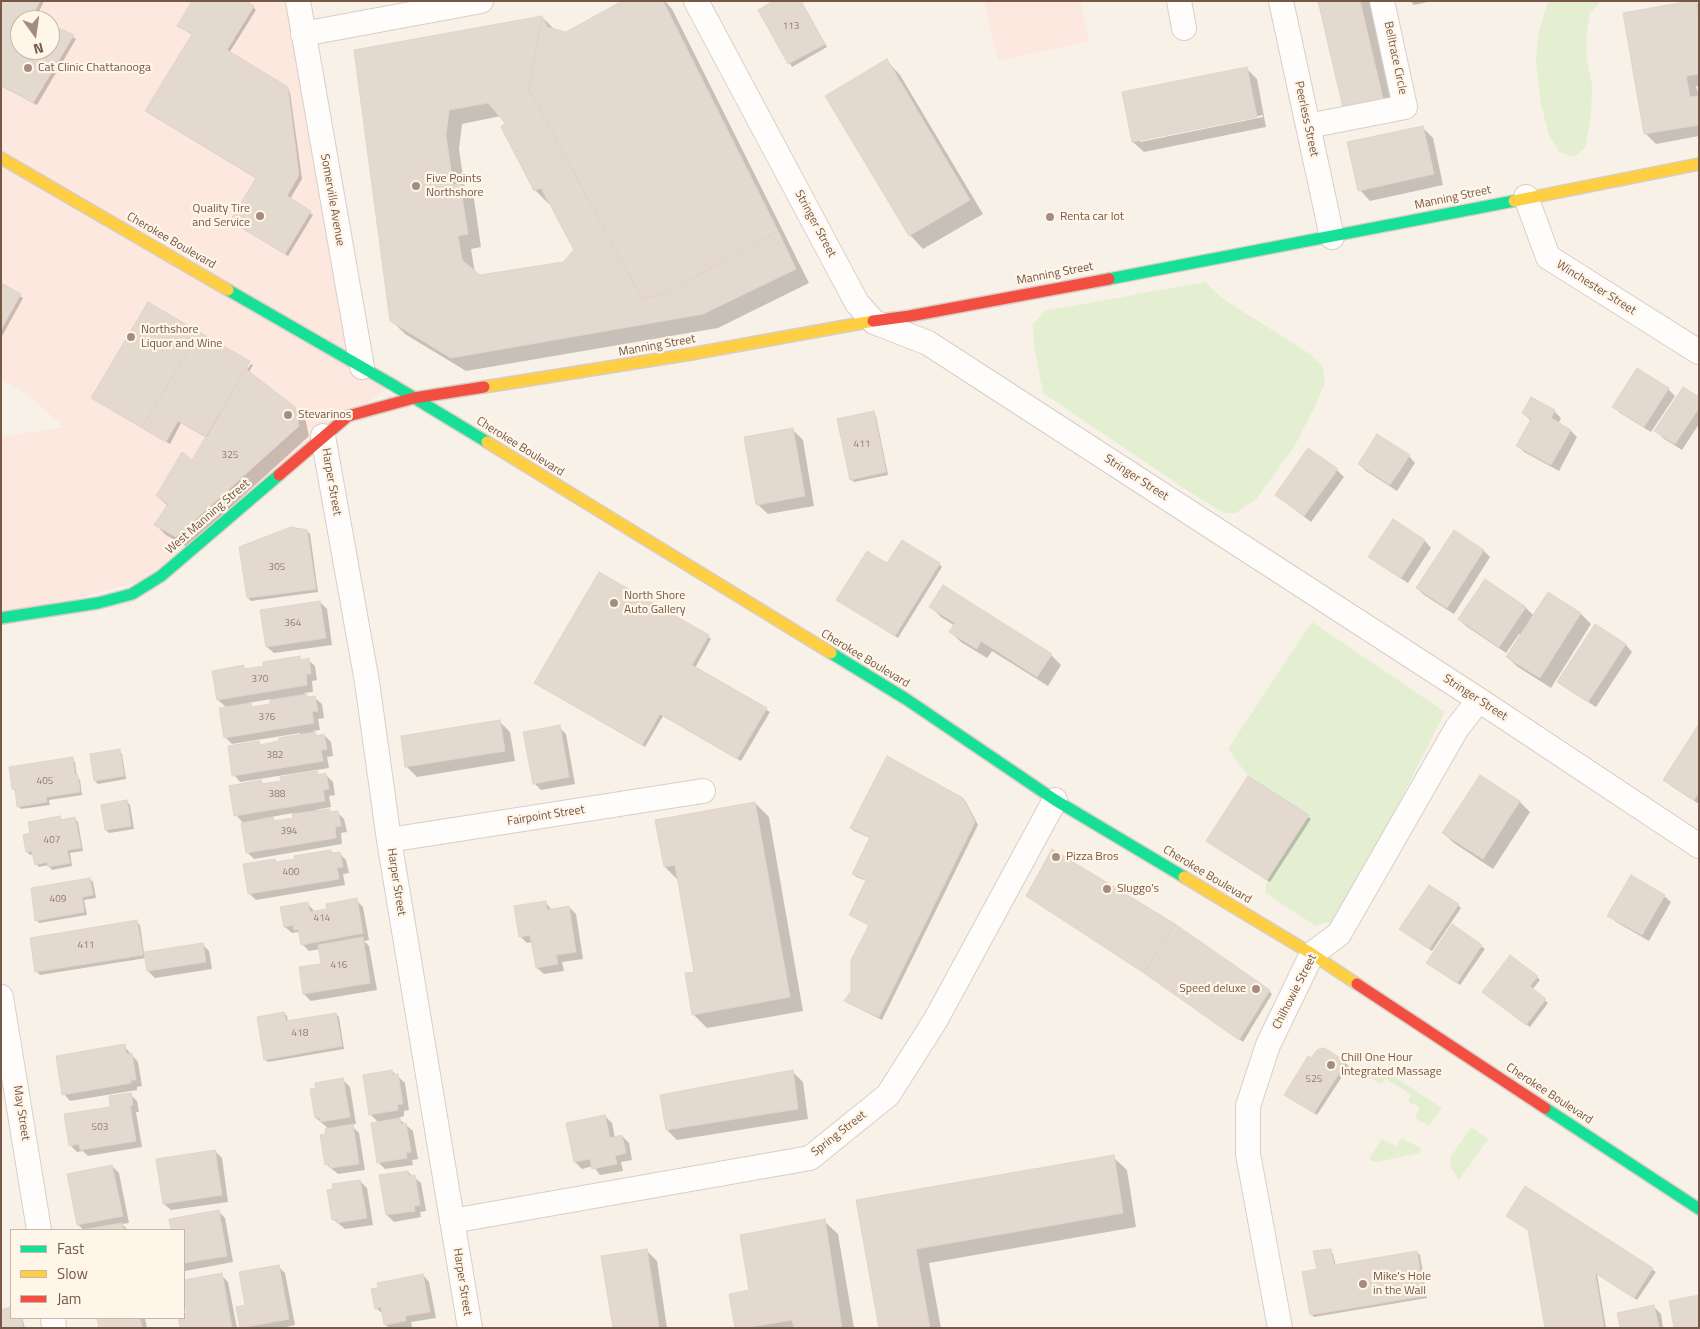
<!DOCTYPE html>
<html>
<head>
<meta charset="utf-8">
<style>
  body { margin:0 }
  #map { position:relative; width:1700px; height:1329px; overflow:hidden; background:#f8f1e8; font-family:"Titillium Web",sans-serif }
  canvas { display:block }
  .frame { position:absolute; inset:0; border:2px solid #775746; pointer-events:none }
  .legend { position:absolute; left:10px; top:1229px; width:175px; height:90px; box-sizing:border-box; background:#fff6ea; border:1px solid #c9b6a8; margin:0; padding:6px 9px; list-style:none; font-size:15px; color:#775746 }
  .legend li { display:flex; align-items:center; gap:10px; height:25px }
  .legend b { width:25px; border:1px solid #c9b6a8 }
  .north { position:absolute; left:10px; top:10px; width:50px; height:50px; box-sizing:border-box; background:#fff6ea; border:1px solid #c9b6a8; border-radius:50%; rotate:166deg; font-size:14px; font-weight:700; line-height:20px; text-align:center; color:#775746 }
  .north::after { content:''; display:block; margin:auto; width:18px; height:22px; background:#a48d7f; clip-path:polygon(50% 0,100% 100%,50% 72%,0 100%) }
</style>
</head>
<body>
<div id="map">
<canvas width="1700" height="1329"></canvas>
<div class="frame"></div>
<ul class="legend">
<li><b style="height:6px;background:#16e098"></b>Fast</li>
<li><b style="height:6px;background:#ffcf43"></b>Slow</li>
<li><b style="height:6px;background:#f24e42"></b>Jam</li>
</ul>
<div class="north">N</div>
</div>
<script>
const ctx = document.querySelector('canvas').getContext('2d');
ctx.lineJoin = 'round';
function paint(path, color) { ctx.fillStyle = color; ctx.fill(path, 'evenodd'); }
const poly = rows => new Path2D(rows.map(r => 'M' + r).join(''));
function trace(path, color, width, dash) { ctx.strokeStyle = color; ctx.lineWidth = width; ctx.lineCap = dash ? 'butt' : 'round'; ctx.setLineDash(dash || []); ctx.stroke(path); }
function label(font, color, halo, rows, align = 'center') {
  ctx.font = font + ' "Titillium Web",sans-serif'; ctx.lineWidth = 4.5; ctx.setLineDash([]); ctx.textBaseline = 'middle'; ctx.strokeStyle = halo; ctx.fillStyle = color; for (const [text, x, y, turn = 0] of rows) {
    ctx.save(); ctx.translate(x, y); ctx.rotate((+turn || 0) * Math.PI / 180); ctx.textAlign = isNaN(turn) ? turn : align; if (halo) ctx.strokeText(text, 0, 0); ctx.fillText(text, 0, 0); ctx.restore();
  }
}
paint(poly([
  [1,1,298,1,361,367,393,385,348,416,161,576,1,618,1,437,64,427,27,394,1,380],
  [20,20,50,20,50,50,20,50],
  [984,1,1080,1,1089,41,998,61]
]), '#fce8de');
paint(poly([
  [1548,1,1604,1,1600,2,1590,13,1586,36,1587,60,1592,85,1591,115,1585,148,1574,157,1559,152,1549,135,1541,104,1536,61,1539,31],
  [1205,282,1223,299,1310,354,1323,367,1325,383,1316,404,1294,447,1257,498,1236,513,1224,513,1188,491,1043,393,1034,344,1033,324,1045,311],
  [1312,622,1445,712,1336,928,1327,922,1316,926,1265,893,1267,880,1309,815,1248,776,1228,749],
  [1376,1065,1442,1108,1429,1126,1416,1119,1415,1116,1419,1110,1418,1106,1409,1102,1409,1100,1411,1095,1386,1079,1382,1083,1380,1084,1369,1077],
  [1471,1127,1488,1139,1459,1180,1451,1168,1450,1158],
  [1402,1138,1420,1148,1420,1153,1377,1162,1370,1160,1370,1157,1382,1139,1396,1146]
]), '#e4eed1');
paint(poly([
  [1,1,44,1,36,18,40,20,20,20,20,50,50,50,50,25,76,39,37,105,1,86],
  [625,1,665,1,672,9,809,283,718,328,466,371,405,334,391,320,355,51,542,17,555,30,566,33],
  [501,116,507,123,503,127,536,191,549,204,551,204,575,250,564,263,479,277,475,273,471,249,481,247,474,199,465,190,459,149,462,124],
  [801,1,827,47,792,67,759,11],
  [1319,1,1370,1,1397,117,1359,125],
  [1410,1,1432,1,1414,5],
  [1695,2,1699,5,1699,86,1696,86,1699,97,1699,136,1656,144,1645,133],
  [253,7,256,10,229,53,290,92,302,179,290,199,313,215,288,256,235,223,257,179,146,111,193,35,179,26],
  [887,61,900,75,983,214,923,249,910,235],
  [1246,68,1257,79,1266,127,1144,152,1133,142,1124,93],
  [1263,115,1263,117,1140,142,1140,140],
  [1422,127,1433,138,1443,185,1370,201,1360,190],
  [1,285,23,298,1,338],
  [251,364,253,365,249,372,294,408,305,418,309,436,187,547,166,535,156,525,168,506,157,496,193,462,207,438,181,423,170,444,92,398,245,369,246,371],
  [1668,389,1675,396,1651,432,1620,413,1614,407],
  [1532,399,1554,411,1561,418,1558,424,1571,431,1577,437,1559,471,1524,452,1517,445,1531,421,1523,413],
  [1699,399,1699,424,1682,450,1663,438,1656,431],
  [873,413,876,416,888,475,854,482,851,479],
  [792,429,803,440,814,506,768,514,757,504],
  [1409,456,1415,463,1397,491,1366,471,1359,464],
  [1337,470,1344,477,1311,522,1276,495],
  [1393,521,1425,541,1431,548,1408,583,1377,563,1370,556],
  [307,531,310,534,318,592,251,601,248,598],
  [1454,532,1484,551,1490,557,1454,614,1424,595,1417,588],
  [939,564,942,567,898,638,838,600,887,565],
  [600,574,708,636,711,639,695,668,770,712,741,761,663,716,645,747,536,683],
  [1486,581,1526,608,1534,616,1548,593,1581,614,1591,624,1551,688,1518,667,1507,657,1521,635,1519,634,1506,653,1466,626,1459,619],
  [320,602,327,609,332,645,274,653,267,647],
  [931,607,1051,655,1061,665,1048,686,992,651,987,658,961,642,951,632,955,626,941,617],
  [1596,625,1626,645,1632,652,1596,707,1566,688,1559,682],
  [299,658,302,661,308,660,315,666,317,680,312,681,313,692,304,693,309,698,315,698,322,704,324,718,318,719,320,730,313,731,318,736,324,735,331,742,333,756,327,757,329,768,240,782,234,775,259,742,262,746,300,736,300,733,232,744,225,737,227,708,218,700,243,667,246,670,265,667],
  [271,699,272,705,254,708,248,703],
  [500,722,510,732,515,761,417,777,406,766],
  [1699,726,1699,804,1671,786,1665,780],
  [559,727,566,734,575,784,541,790,534,783],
  [119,751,122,754,126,779,98,784,95,781],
  [72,758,75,762,77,777,80,780,82,795,49,800,50,805,21,809,18,806,16,792,13,789],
  [317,773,320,776,326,775,333,782,335,795,329,796,331,807,315,810,316,812,329,810,332,813,337,812,344,819,347,832,341,833,342,844,254,859,247,852,244,824,236,815,261,782,264,785],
  [293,813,294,819,276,822,271,817],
  [1480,777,1520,802,1530,812,1493,869,1454,843,1443,833],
  [1248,778,1311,819,1270,882,1211,844],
  [963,799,966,802,978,825,882,1020,848,1003,845,1001,852,991,870,926,850,915,867,881,856,877,854,874,870,838,854,831,851,828],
  [127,802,130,805,134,829,109,833,106,830,102,806],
  [755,803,769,817,803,1011,707,1028,693,1014,696,973,679,881,665,867],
  [60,817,63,821,75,819,78,822,83,851,70,853,72,866,52,870,48,865,39,867,36,864,34,854,30,855,27,852],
  [331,851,334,854,339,853,346,860,349,873,343,874,345,885,256,900,249,893,275,860,278,863],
  [90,879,93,882,96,898,84,900,87,915,39,923,36,920],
  [1664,896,1671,902,1649,941,1616,922,1609,915],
  [356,900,363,907,369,940,364,941,369,946,377,990,311,1001,304,994,300,968,323,965,320,949,309,951,302,944,300,935,298,932,292,933,285,927,308,904,315,912,328,910],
  [545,902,552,910,569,907,576,914,583,959,562,962,564,971,544,974,537,968,533,942,527,943,520,936],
  [1458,905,1461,908,1432,951,1400,929],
  [137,922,140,925,144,953,202,944,209,951,212,969,155,978,148,971,146,958,40,975,37,972,31,939],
  [1452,926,1485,949,1460,985,1431,965],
  [1149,975,1269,991,1272,994,1243,1042],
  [1537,977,1540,980,1532,990,1548,1003,1530,1027,1487,995],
  [284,1013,287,1016,288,1022,336,1014,339,1017,344,1049,268,1062,265,1059],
  [124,1046,138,1062,142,1086,137,1087,137,1090,70,1101,64,1094],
  [1326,1050,1349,1066,1317,1115,1286,1095,1312,1060],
  [392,1071,405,1083,409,1110,404,1111,404,1116,398,1118,413,1131,418,1159,412,1160,413,1165,385,1169,378,1162,379,1123,370,1114],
  [793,1072,803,1082,808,1119,677,1140,667,1130],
  [343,1080,350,1087,356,1124,351,1125,359,1133,365,1170,338,1174,326,1164,327,1135,330,1130,316,1118],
  [130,1094,137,1101,139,1112,136,1112,142,1147,88,1156,83,1151,77,1152,70,1145,112,1108],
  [605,1116,612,1123,615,1138,622,1136,629,1143,632,1160,621,1162,623,1171,600,1175,593,1166,582,1169,575,1162],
  [215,1151,222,1158,228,1202,171,1210,164,1204],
  [1113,1157,1127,1170,1136,1227,929,1263,941,1328,880,1328,858,1201],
  [112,1166,119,1173,129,1223,122,1224,128,1230,84,1230,78,1225],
  [408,1172,421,1183,426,1211,420,1212,421,1217,394,1222,387,1215],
  [360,1181,367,1188,373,1225,345,1229,333,1219],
  [1526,1187,1656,1272,1637,1300,1597,1274,1606,1328,1546,1328],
  [218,1211,225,1218,233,1262,185,1271,184,1230,172,1230,170,1220],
  [824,1221,838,1234,854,1328,736,1328,751,1291],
  [646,1250,657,1261,667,1328,614,1328],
  [1330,1250,1333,1254,1336,1266,1416,1252,1420,1255,1427,1298,1314,1317,1311,1314,1319,1270],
  [278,1266,285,1273,295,1325,282,1328,241,1328,246,1306],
  [221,1275,228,1282,237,1328,182,1328,180,1318,184,1318,184,1315,188,1314,184,1290,184,1282],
  [423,1275,429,1282,436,1318,411,1322,412,1327,389,1328,385,1324,384,1315,376,1308],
  [1654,1307,1661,1314,1663,1328,1621,1328],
  [11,1309,11,1318,22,1318,25,1328,1,1328,1,1311],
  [98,1318,145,1318,147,1328,100,1328]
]), '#0003');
const building = poly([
  [1,1,40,1,33,15,43,20,20,20,20,50,50,50,50,24,74,35,33,103,1,85,1,1],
  [192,1,247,1,254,6,227,50,288,87,299,175,287,196,311,211,285,254,230,221,256,178,145,111,192,34,177,26,192,1],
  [622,1,663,1,778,231,664,294,642,299,529,89,542,16,547,27,566,32,622,1],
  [773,1,801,1,825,44,788,64,758,10,773,1],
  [1318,1,1360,1,1384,103,1344,112,1318,1],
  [1690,1,1696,1,1699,19,1699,74,1686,76,1690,97,1699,96,1699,125,1644,134,1623,13,1690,1],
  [542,16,529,89,642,299,664,294,778,231,796,269,703,314,451,358,390,321,354,50,542,16],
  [488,103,505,123,501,127,534,191,541,188,574,250,563,262,480,275,462,260,458,236,468,234,460,184,453,185,446,135,449,110,488,103],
  [887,59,970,200,909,236,825,96,887,59],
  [1247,67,1257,117,1132,142,1122,92,1247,67],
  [1423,126,1434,174,1358,191,1347,142,1423,126],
  [1,283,21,294,1,330,1,283],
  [148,302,199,332,142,428,91,398,148,302],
  [199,332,250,361,207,437,178,421,166,442,142,428,199,332],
  [1637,368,1669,388,1644,427,1612,407,1637,368],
  [246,369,295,407,299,426,176,537,154,525,168,504,156,496,182,452,192,460,246,369],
  [1683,387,1699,397,1699,408,1675,444,1654,431,1683,387],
  [1531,397,1555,410,1551,418,1571,430,1551,465,1516,446,1531,419,1522,413,1531,397],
  [874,411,886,472,850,480,837,419,874,411],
  [793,428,805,496,756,505,744,437,793,428],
  [1377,434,1410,455,1390,485,1358,464,1377,434],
  [1308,448,1338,469,1304,516,1275,495,1308,448],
  [1393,519,1425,540,1401,578,1368,557,1393,519],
  [291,527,307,530,316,589,247,598,239,547,291,527],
  [1454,530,1484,550,1447,608,1416,588,1454,530],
  [902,540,940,563,895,636,836,600,867,551,887,563,902,540],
  [599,572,709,635,692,665,767,708,737,759,660,714,642,745,534,683,599,572],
  [1485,579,1526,607,1499,647,1458,619,1485,579],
  [943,585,1052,654,1037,677,981,641,977,649,949,632,955,623,929,607,943,585],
  [1548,592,1581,613,1540,678,1506,657,1548,592],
  [320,601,326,638,266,647,260,610,320,601],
  [1595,624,1626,644,1588,702,1557,682,1595,624],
  [300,656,300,660,309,658,311,674,306,674,307,685,217,700,212,671,244,665,244,669,264,666,263,662,300,656],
  [307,694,307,697,315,696,318,711,312,712,314,723,224,738,219,708,251,703,251,707,270,704,270,700,307,694],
  [500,720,505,751,405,767,401,736,500,720],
  [1699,724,1699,792,1694,800,1663,780,1699,724],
  [560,725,569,777,533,784,523,732,560,725],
  [315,732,316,736,324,734,327,749,321,750,323,761,232,776,228,746,259,741,260,745,279,741,279,738,315,732],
  [120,749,124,776,94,781,90,754,120,749],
  [887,756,963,798,975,822,879,1017,844,1001,851,991,851,960,869,925,849,915,866,880,852,874,870,837,850,828,887,756],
  [73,757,75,775,78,775,80,792,46,797,47,802,17,807,15,789,12,789,9,767,73,757],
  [317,771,318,775,326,773,329,789,323,790,325,801,234,816,229,786,261,780,262,784,281,781,280,777,317,771],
  [1480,775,1520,801,1483,859,1442,833,1480,775],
  [1248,776,1309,815,1267,880,1206,841,1248,776],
  [127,800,131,826,105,830,101,805,127,800],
  [755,802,790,997,692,1015,685,973,694,972,675,865,664,867,655,820,755,802],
  [329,809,330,812,338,811,341,826,335,827,336,838,246,853,241,823,273,817,274,821,293,818,292,814,329,809],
  [60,816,61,820,75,817,81,848,67,850,70,863,48,867,47,862,35,865,32,851,26,852,23,835,30,833,28,822,60,816],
  [1052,849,1175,924,1144,973,1026,896,1052,849],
  [331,850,331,853,340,852,343,867,337,868,339,879,248,894,243,864,275,859,276,862,295,859,294,856,331,850],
  [1631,875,1665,895,1642,935,1607,916,1631,875],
  [90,878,93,895,82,897,84,912,35,921,31,888,90,878],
  [1429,885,1459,904,1429,949,1399,929,1429,885],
  [357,898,363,933,301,945,298,929,294,930,293,925,284,927,280,907,308,902,310,912,327,909,326,904,357,898],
  [546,901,547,910,569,906,576,952,556,955,558,964,536,968,530,935,519,937,514,906,546,901],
  [137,920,143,955,35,972,30,938,137,920],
  [1175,924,1270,990,1239,1040,1144,973,1175,924],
  [1452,924,1482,945,1457,983,1426,963,1452,924],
  [363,937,370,983,303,994,299,967,321,964,318,945,363,937],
  [203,943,206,962,147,971,144,952,203,943],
  [1510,955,1538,976,1530,986,1546,999,1526,1025,1482,992,1510,955],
  [284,1012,286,1021,336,1013,342,1046,264,1060,257,1017,284,1012],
  [125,1044,126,1054,132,1053,136,1080,131,1080,131,1083,62,1095,56,1056,125,1044],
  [1322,1048,1326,1049,1346,1062,1314,1113,1284,1095,1308,1056,1311,1058,1317,1050,1322,1048],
  [392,1070,393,1075,398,1074,403,1104,397,1105,398,1110,369,1115,363,1075,392,1070],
  [793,1070,798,1109,666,1130,660,1095,793,1070],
  [343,1078,350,1117,320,1122,320,1118,315,1118,310,1089,316,1088,315,1083,343,1078],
  [131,1093,133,1105,130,1106,136,1141,80,1150,79,1144,69,1146,64,1114,110,1107,109,1096,131,1093],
  [605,1115,610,1138,622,1135,626,1153,615,1156,617,1164,592,1169,590,1159,574,1162,566,1123,605,1115],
  [400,1118,401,1124,406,1123,411,1152,406,1153,407,1158,377,1163,371,1123,400,1118],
  [353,1124,359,1164,330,1168,329,1164,325,1165,320,1135,326,1134,325,1129,353,1124],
  [215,1150,222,1195,163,1204,156,1159,215,1150],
  [1114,1155,1123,1213,916,1249,930,1328,879,1328,856,1200,1114,1155],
  [112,1165,123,1216,77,1225,67,1174,112,1165],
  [408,1171,409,1176,415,1175,420,1205,414,1206,415,1211,386,1215,379,1175,408,1171],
  [360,1180,367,1218,337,1223,337,1219,332,1220,327,1190,333,1189,332,1184,360,1180],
  [1525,1186,1653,1268,1634,1298,1595,1273,1604,1328,1545,1328,1528,1230,1506,1216,1525,1186],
  [219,1210,227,1256,184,1263,184,1230,171,1230,169,1219,219,1210],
  [825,1219,842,1328,794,1328,792,1320,745,1328,735,1328,729,1294,749,1290,740,1235,825,1219],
  [122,1223,124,1230,81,1230,122,1223],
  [647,1249,659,1328,613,1328,601,1256,647,1249],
  [1331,1249,1334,1265,1417,1251,1424,1296,1310,1315,1302,1272,1317,1269,1313,1251,1331,1249],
  [279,1265,289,1319,240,1328,236,1307,245,1305,239,1272,279,1265],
  [222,1273,232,1328,180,1328,178,1318,184,1318,184,1314,187,1313,184,1297,184,1280,222,1273],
  [423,1274,430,1312,405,1316,406,1321,384,1325,381,1307,375,1309,371,1289,378,1288,377,1283,423,1274],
  [1699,1295,1699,1328,1674,1328,1669,1301,1699,1295],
  [1654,1305,1659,1328,1620,1328,1617,1313,1654,1305],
  [11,1307,11,1318,21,1318,23,1328,1,1328,1,1310,11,1307],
  [97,1318,140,1318,142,1328,99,1328,97,1318]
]);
paint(building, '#e4d9cf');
trace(building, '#e1d4ca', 1);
const street = poly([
  [298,1,362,367],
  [696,1,857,303,874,322,928,343,1479,700,1699,846],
  [1179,1,1184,28],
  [1281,1,1332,237],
  [303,34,481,1],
  [1308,126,1405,107,1382,1],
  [1526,197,1548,257,1699,352],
  [323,436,367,682,389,840,470,1328],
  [389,840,703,791],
  [1,997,39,1230],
  [452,1221,810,1158,888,1095,935,1021,1055,800],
  [53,1318,54,1328],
  [1280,1328,1248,1154,1248,1106,1268,1045,1312,954,1339,934,1457,728,1479,700]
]);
const fast = poly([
  [1109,279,1514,201],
  [228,290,393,385,487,442],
  [1,618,98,603,132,594,161,576,279,475],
  [831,653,906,699,1055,800,1184,877],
  [1545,1108,1699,1209]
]);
const slow = poly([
  [1,158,228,290],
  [1514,201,1699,164],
  [484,387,691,354,873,321],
  [487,442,831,653],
  [1184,877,1312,954,1357,984]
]);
const jam = poly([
  [873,321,910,316,1109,279],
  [279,475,348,416,414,398,484,387],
  [1357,984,1545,1108]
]);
trace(street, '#d9cec6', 26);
trace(fast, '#d8cdc4', 14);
trace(slow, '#d8cdc4', 14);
trace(jam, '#d8cdc4', 14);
trace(street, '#fefdfc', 24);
trace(fast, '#16e098', 11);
trace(slow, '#ffcf43', 11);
trace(jam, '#f24e42', 11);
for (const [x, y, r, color] of [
  [28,68,5,"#a48d7f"],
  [416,186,5,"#a48d7f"],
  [260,216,5,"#a48d7f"],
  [1050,217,5,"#a48d7f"],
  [131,337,5,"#a48d7f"],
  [288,415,5,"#a48d7f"],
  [614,603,5,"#a48d7f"],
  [1056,857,5,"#a48d7f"],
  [1107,889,5,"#a48d7f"],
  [1256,989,5,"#a48d7f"],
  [1331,1065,5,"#a48d7f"],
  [1363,1284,5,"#a48d7f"]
]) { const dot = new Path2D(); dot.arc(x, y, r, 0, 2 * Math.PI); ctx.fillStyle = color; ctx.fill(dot); trace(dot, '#fff6ea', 2); }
label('10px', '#947a6a', null, [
  ["113",791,27],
  ["411",862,445],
  ["325",230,456],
  ["305",277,568],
  ["364",293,624],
  ["370",260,680],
  ["376",267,718],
  ["382",275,756],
  ["405",45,782],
  ["388",277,795],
  ["394",289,832],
  ["407",52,841],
  ["400",291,873],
  ["409",58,900],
  ["414",322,919],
  ["411",86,946],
  ["416",339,966],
  ["418",300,1034],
  ["525",1314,1080],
  ["503",100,1128]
]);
label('12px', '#775746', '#fff6ea', [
  ["Belltrace Circle",1395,58,78],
  ["Peerless Street",1306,119,78],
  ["Manning Street",1453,198,-12],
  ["Somerville Avenue",332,200,80],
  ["Stringer Street",815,224,62],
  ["Cherokee Boulevard",171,241,30],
  ["Manning Street",1055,274,-11],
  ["Winchester Street",1596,288,32],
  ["Manning Street",657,346,-10],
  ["Cherokee Boulevard",520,447,32],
  ["Stringer Street",1136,478,33],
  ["Harper Street",331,482,80],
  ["West Manning Street",208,517,-41],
  ["Cherokee Boulevard",865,659,31],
  ["Stringer Street",1475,698,33],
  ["Fairpoint Street",546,816,-9],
  ["Cherokee Boulevard",1207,875,31],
  ["Harper Street",396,882,81],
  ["Chilhowie Street",1295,992,-63],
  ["Cherokee Boulevard",1549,1094,33],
  ["May Street",21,1113,81],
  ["Spring Street",839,1134,-38],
  ["Harper Street",462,1282,81]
]);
label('12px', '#775746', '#fff6ea', [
  ["Cat Clinic Chattanooga",38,68],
  ["Five Points",426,179],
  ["Northshore",426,193],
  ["Quality Tire",250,209,"right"],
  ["and Service",250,223,"right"],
  ["Renta car lot",1060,217],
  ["Northshore",141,330],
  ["Liquor and Wine",141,344],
  ["Stevarinos",298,415],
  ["North Shore",624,596],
  ["Auto Gallery",624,610],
  ["Pizza Bros",1066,857],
  ["Sluggo's",1117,889],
  ["Speed deluxe",1246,989,"right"],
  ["Chill One Hour",1341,1058],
  ["Integrated Massage",1341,1072],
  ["Mike's Hole",1373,1277],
  ["in the Wall",1373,1291]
], 'left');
</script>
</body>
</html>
